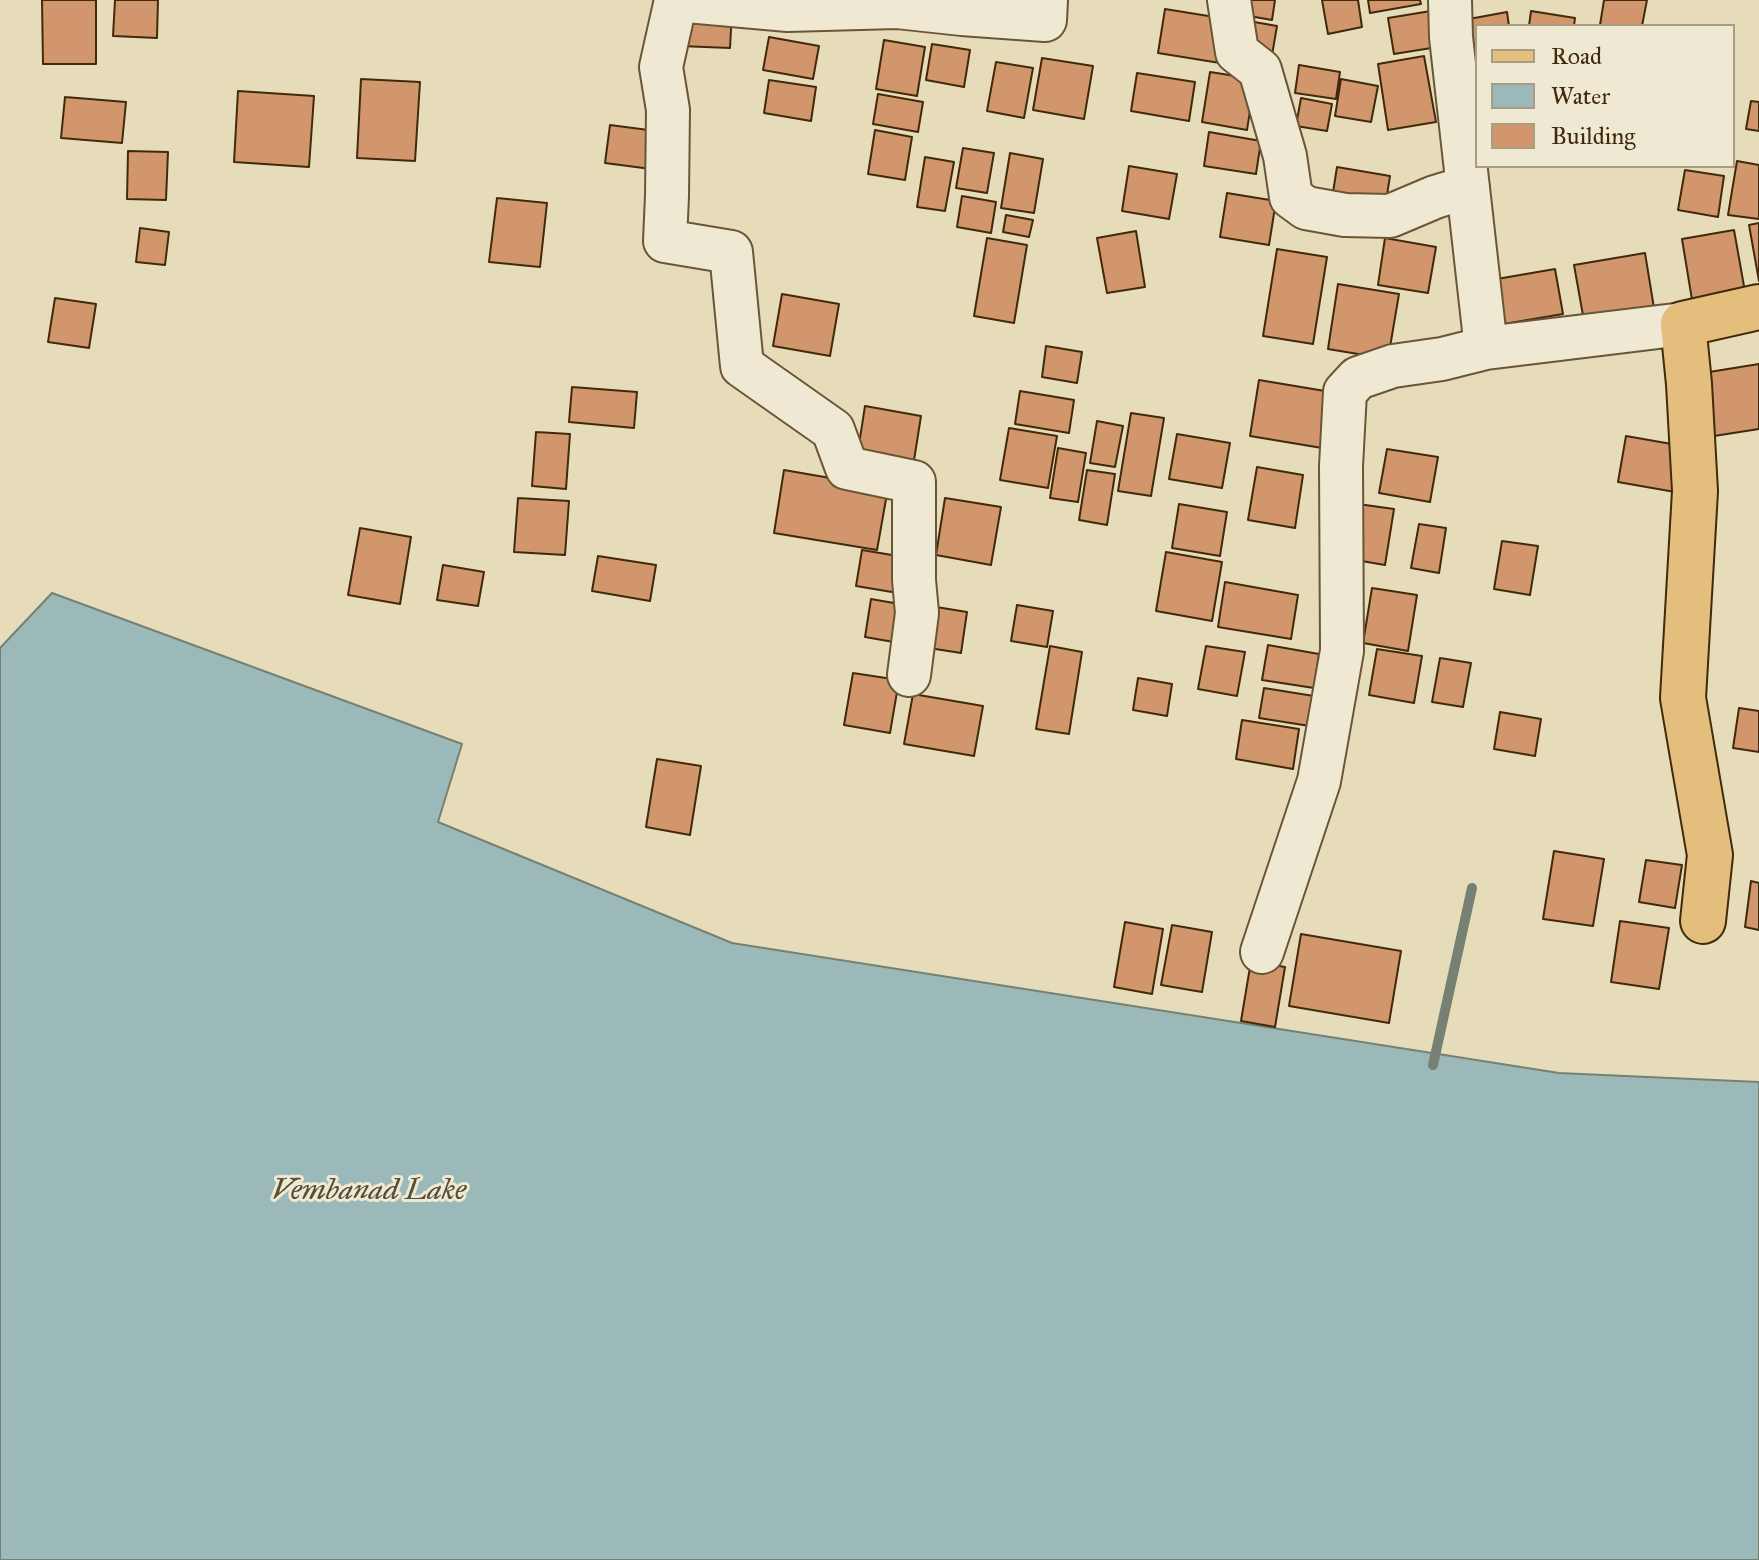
<!DOCTYPE html>
<html>
<head>
<meta charset="utf-8">
<style>
  body { margin:0 }
  #map { position:relative; width:1759px; height:1560px; overflow:hidden; background:#e7dcb9; font-family:"IM FELL Great Primer",serif }
  canvas { display:block }
  .legend { position:absolute; left:1475px; top:24px; width:260px; height:144px; box-sizing:border-box; background:#efe8d2; border:2px solid #a99c82; margin:0; padding:10px 14px; list-style:none; font-size:24px; color:#402a0b }
  .legend li { display:flex; align-items:center; gap:16px; height:40px }
  .legend b { width:40px; border:2px solid #a99c82 }
</style>
</head>
<body>
<div id="map">
<canvas width="1759" height="1560"></canvas>
<ul class="legend">
<li><b style="height:10px;background:#e4be7c"></b>Road</li>
<li><b style="height:22px;background:#9ab9b8"></b>Water</li>
<li><b style="height:22px;background:#d2966c"></b>Building</li>
</ul>
</div>
<script>
const ctx = document.querySelector('canvas').getContext('2d');
ctx.lineJoin = 'round';
function paint(path, color) { ctx.fillStyle = color; ctx.fill(path, 'evenodd'); }
const poly = rows => new Path2D(rows.map(r => 'M' + r).join(''));
function trace(path, color, width, dash) { ctx.strokeStyle = color; ctx.lineWidth = width; ctx.lineCap = dash ? 'butt' : 'round'; ctx.setLineDash(dash || []); ctx.stroke(path); }
function label(font, color, halo, rows, align = 'center') {
  ctx.font = font + ' "IM FELL Great Primer",serif'; ctx.lineWidth = 6; ctx.setLineDash([]); ctx.textBaseline = 'middle'; ctx.strokeStyle = halo; ctx.fillStyle = color; for (const [text, x, y, turn = 0] of rows) {
    ctx.save(); ctx.translate(x, y); ctx.rotate((+turn || 0) * Math.PI / 180); ctx.textAlign = isNaN(turn) ? turn : align; if (halo) ctx.strokeText(text, 0, 0); ctx.fillText(text, 0, 0); ctx.restore();
  }
}
const water = poly([
  [52,593,462,744,438,822,732,943,1559,1073,1759,1082,1759,1560,0,1560,0,648,52,593]
]);
paint(water, '#9ab9b8');
trace(water, '#768073', 2);
trace(poly([
  [1433,1065,1472,888]
]), '#768073', 10);
const building = poly([
  [42,0,96,0,96,64,43,64,42,0],
  [115,0,158,0,157,38,113,36,115,0],
  [1234,0,1275,0,1272,20,1232,13,1234,0],
  [1322,0,1358,0,1362,27,1328,34,1322,0],
  [1368,0,1420,0,1421,4,1370,13,1368,0],
  [1604,0,1647,0,1642,26,1600,25,1604,0],
  [682,9,732,11,730,48,680,46,682,9],
  [1165,9,1227,19,1220,63,1158,53,1165,9],
  [1437,10,1444,46,1394,54,1388,18,1437,10],
  [1531,11,1575,18,1574,26,1529,26,1531,11],
  [1507,12,1509,26,1477,26,1477,64,1466,66,1458,21,1507,12],
  [1243,20,1277,26,1272,55,1238,50,1243,20],
  [769,37,819,46,813,79,763,70,769,37],
  [884,40,925,47,917,96,876,89,884,40],
  [932,44,970,50,964,87,926,80,932,44],
  [1424,56,1436,122,1388,130,1378,64,1424,56],
  [1042,58,1093,66,1084,119,1033,110,1042,58],
  [996,62,1033,68,1024,118,987,111,996,62],
  [1299,65,1340,72,1336,99,1295,93,1299,65],
  [1210,72,1255,79,1247,130,1202,122,1210,72],
  [1137,73,1195,82,1189,121,1131,111,1137,73],
  [361,79,420,82,415,161,357,158,361,79],
  [1341,79,1378,86,1371,122,1335,116,1341,79],
  [769,80,816,87,811,121,764,113,769,80],
  [238,91,314,96,309,167,234,162,238,91],
  [878,94,923,102,918,132,873,124,878,94],
  [65,97,126,102,122,143,61,138,65,97],
  [1301,98,1332,104,1327,131,1296,126,1301,98],
  [1751,101,1759,102,1759,131,1746,129,1751,101],
  [610,125,656,131,651,169,605,163,610,125],
  [875,130,912,137,905,180,868,174,875,130],
  [1209,132,1261,141,1256,174,1204,166,1209,132],
  [963,148,994,153,987,193,956,188,963,148],
  [128,151,168,152,166,200,127,199,128,151],
  [1010,153,1043,159,1034,213,1001,208,1010,153],
  [925,157,954,162,945,211,917,207,925,157],
  [1737,161,1759,165,1759,219,1728,215,1737,161],
  [1129,166,1177,174,1169,219,1122,211,1129,166],
  [1337,167,1390,176,1384,214,1331,205,1337,167],
  [1685,170,1724,176,1718,217,1678,210,1685,170],
  [1227,193,1276,201,1269,245,1220,237,1227,193],
  [962,196,996,202,991,233,957,227,962,196],
  [497,198,547,203,540,267,489,262,497,198],
  [1006,215,1033,220,1029,237,1003,232,1006,215],
  [1759,223,1759,281,1749,225,1759,223],
  [140,228,169,232,165,265,136,262,140,228],
  [1734,230,1747,303,1694,312,1682,239,1734,230],
  [1136,231,1145,287,1107,293,1097,238,1136,231],
  [987,238,1027,245,1014,323,974,316,987,238],
  [1385,238,1436,247,1428,293,1378,285,1385,238],
  [1277,249,1327,257,1313,344,1263,336,1277,249],
  [1645,253,1654,308,1584,321,1574,265,1645,253],
  [1555,269,1563,314,1498,325,1491,280,1555,269],
  [1338,284,1399,294,1388,359,1328,349,1338,284],
  [782,294,839,304,830,356,773,346,782,294],
  [55,298,96,304,89,348,48,342,55,298],
  [1046,346,1082,352,1077,383,1042,377,1046,346],
  [1759,364,1759,429,1714,436,1703,373,1759,364],
  [1259,380,1331,392,1322,448,1250,436,1259,380],
  [572,387,637,392,634,428,569,422,572,387],
  [1020,391,1074,400,1069,433,1015,424,1020,391],
  [865,406,921,416,912,473,856,464,865,406],
  [1131,413,1164,418,1151,496,1118,491,1131,413],
  [1097,421,1123,426,1115,467,1090,463,1097,421],
  [1009,428,1057,436,1048,488,1000,480,1009,428],
  [536,432,570,434,566,489,532,486,536,432],
  [1177,434,1230,443,1222,488,1169,479,1177,434],
  [1626,436,1683,446,1675,492,1618,482,1626,436],
  [1058,448,1086,453,1078,502,1050,498,1058,448],
  [1387,449,1438,457,1430,502,1379,493,1387,449],
  [1257,467,1303,475,1295,528,1248,520,1257,467],
  [784,470,888,488,877,550,774,533,784,470],
  [1087,470,1115,474,1107,525,1079,520,1087,470],
  [518,498,569,501,565,555,514,552,518,498],
  [945,498,1001,507,991,565,936,555,945,498],
  [1179,504,1227,512,1220,556,1172,548,1179,504],
  [1358,504,1394,509,1385,565,1350,559,1358,504],
  [1419,524,1446,528,1439,573,1411,568,1419,524],
  [360,528,411,537,400,604,348,595,360,528],
  [1502,541,1538,546,1530,595,1494,589,1502,541],
  [862,550,910,558,904,594,856,586,862,550],
  [1166,552,1222,562,1212,621,1156,611,1166,552],
  [598,556,656,565,650,601,592,591,598,556],
  [443,565,484,572,478,606,437,600,443,565],
  [1225,582,1298,595,1291,639,1218,627,1225,582],
  [1372,588,1417,595,1408,651,1363,643,1372,588],
  [871,599,911,606,905,644,865,637,871,599],
  [924,605,967,612,961,653,916,646,924,605],
  [1017,605,1053,611,1047,647,1011,641,1017,605],
  [1268,645,1319,654,1314,688,1262,680,1268,645],
  [1050,646,1082,652,1069,734,1036,729,1050,646],
  [1206,646,1245,652,1237,696,1198,689,1206,646],
  [1377,649,1422,656,1414,703,1369,695,1377,649],
  [1440,658,1471,663,1463,707,1432,702,1440,658],
  [853,673,899,680,890,733,844,725,853,673],
  [1138,678,1172,684,1167,716,1133,710,1138,678],
  [1264,688,1320,697,1316,727,1259,718,1264,688],
  [913,694,983,706,974,756,904,744,913,694],
  [1739,708,1759,711,1759,752,1733,748,1739,708],
  [1500,712,1541,719,1535,756,1494,749,1500,712],
  [1242,720,1299,729,1293,769,1236,759,1242,720],
  [657,759,701,766,690,835,646,827,657,759],
  [1554,851,1604,859,1593,926,1543,919,1554,851],
  [1646,860,1682,865,1675,908,1639,902,1646,860],
  [1751,881,1759,883,1759,930,1745,927,1751,881],
  [1620,921,1669,928,1659,989,1611,982,1620,921],
  [1125,922,1163,929,1152,994,1114,987,1125,922],
  [1172,925,1212,932,1202,992,1161,985,1172,925],
  [1301,934,1401,951,1389,1023,1289,1006,1301,934],
  [1251,961,1285,967,1275,1027,1241,1021,1251,961]
]);
paint(building, '#d2966c');
trace(building, '#402a0b', 2);
const minor = poly([
  [676,0,661,67,668,110,667,196,665,241,731,252,742,366,833,430,847,468,914,482,914,580,917,613,909,675],
  [676,0,788,10,897,7,962,14,1045,20,1046,0],
  [1229,0,1237,52,1260,70,1285,156,1291,197,1306,208,1345,215,1390,216,1435,197,1468,187],
  [1486,348,1683,324],
  [1262,952,1319,781,1342,651,1341,466,1345,392,1358,378,1393,366,1442,359,1486,348,1451,37,1450,0]
]);
const major = poly([
  [1703,921,1710,855,1683,698,1695,491,1689,384,1683,324,1759,307]
]);
trace(minor, '#6a5636', 46);
trace(major, '#402a0b', 48);
trace(minor, '#efe8d2', 42);
trace(major, '#e4be7c', 44);
label('italic 30px', '#564e36', '#efe8d2', [
  ["Vembanad Lake",369,1192]
]);
</script>
</body>
</html>
